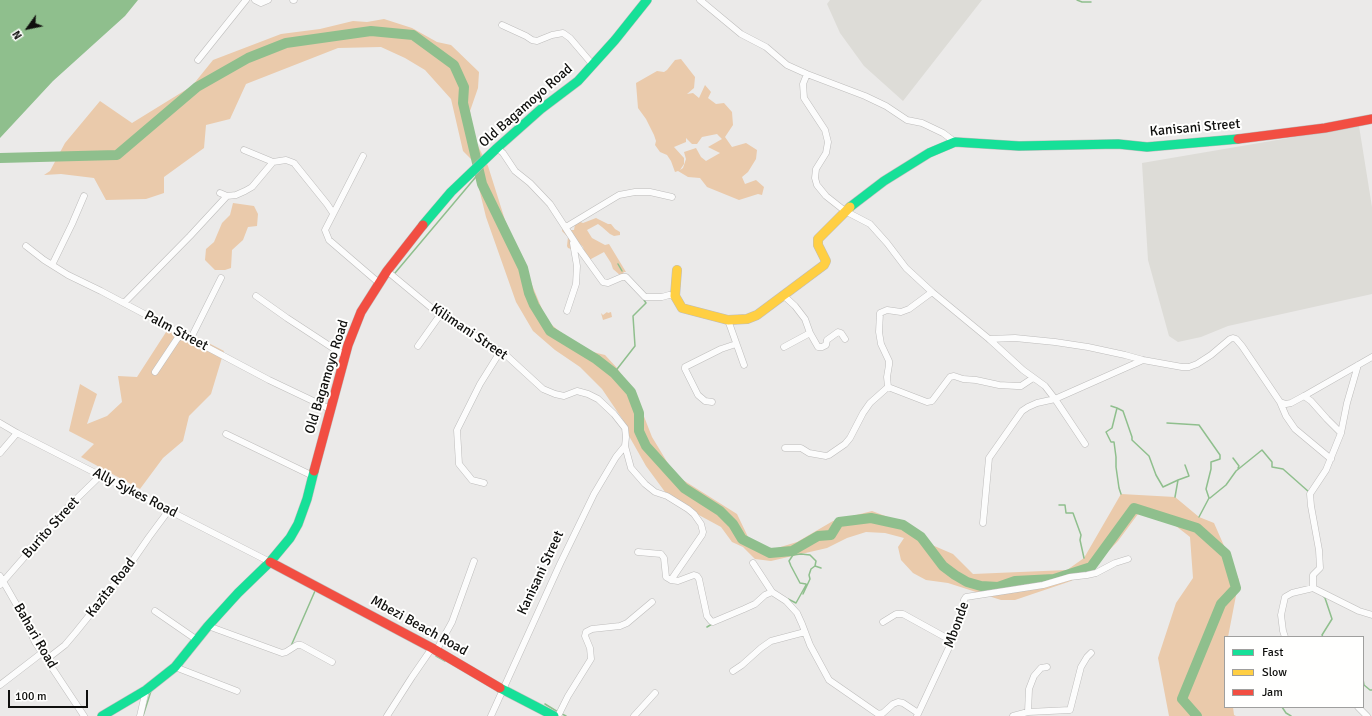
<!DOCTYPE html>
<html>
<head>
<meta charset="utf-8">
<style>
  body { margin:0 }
  #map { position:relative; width:1372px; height:716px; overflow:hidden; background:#ebeae9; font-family:Signika,sans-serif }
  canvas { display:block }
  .legend { position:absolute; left:1224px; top:636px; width:140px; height:72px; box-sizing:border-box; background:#fffffe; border:1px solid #9f9f9e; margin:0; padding:5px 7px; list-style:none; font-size:12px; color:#0f0f0d }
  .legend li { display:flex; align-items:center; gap:8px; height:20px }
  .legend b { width:20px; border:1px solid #9f9f9e }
  .north { position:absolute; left:8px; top:8px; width:40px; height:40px; -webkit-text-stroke:3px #fffffe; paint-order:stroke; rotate:237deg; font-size:11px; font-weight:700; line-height:16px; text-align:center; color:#0f0f0d }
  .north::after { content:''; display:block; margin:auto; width:14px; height:18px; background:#0f0f0d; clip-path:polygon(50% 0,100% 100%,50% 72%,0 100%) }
  .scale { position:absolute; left:8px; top:690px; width:80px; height:18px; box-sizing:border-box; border:2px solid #0f0f0d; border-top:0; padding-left:5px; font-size:12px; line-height:14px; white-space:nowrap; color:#0f0f0d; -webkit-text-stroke:3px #fffffe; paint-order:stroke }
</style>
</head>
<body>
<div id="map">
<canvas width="1372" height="716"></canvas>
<ul class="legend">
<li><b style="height:5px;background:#16e098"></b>Fast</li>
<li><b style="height:5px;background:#ffcf43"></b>Slow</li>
<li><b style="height:5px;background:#f24e42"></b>Jam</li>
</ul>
<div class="north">N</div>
<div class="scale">100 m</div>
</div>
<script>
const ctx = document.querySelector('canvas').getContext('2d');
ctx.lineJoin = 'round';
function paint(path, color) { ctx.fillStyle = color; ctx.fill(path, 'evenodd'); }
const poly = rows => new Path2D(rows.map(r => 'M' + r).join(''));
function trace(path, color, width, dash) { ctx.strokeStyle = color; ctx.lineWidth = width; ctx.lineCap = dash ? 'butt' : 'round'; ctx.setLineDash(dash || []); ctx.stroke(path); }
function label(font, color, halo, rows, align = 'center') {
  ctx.font = font + ' Signika,sans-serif'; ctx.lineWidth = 4; ctx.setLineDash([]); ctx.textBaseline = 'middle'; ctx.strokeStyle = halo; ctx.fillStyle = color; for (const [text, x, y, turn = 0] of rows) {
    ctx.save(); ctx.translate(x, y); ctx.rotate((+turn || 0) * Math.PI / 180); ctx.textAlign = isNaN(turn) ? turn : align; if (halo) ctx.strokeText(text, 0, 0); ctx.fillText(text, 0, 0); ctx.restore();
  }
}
paint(poly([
  [830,0,982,0,903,101,864,66,840,33,827,4],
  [1359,126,1372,207,1372,294,1228,326,1201,337,1178,342,1169,336,1148,260,1142,163]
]), '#dddcd7');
paint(poly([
  [384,19,412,28,437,42,451,45,479,72,478,88,470,111,474,138,488,166,505,220,547,321,581,349,605,355,617,368,636,396,652,437,675,475,737,514,748,537,763,549,774,549,797,542,833,521,872,511,901,522,932,545,953,554,973,574,1067,570,1084,558,1121,494,1175,497,1199,517,1214,523,1239,580,1228,637,1225,637,1225,707,1233,707,1234,715,1236,716,1169,716,1158,658,1176,603,1193,578,1190,537,1167,519,1138,514,1118,541,1098,562,1071,581,1015,600,1001,600,948,583,926,580,913,573,901,560,898,547,904,538,885,533,866,532,847,538,827,548,771,561,755,559,743,547,732,542,721,527,697,514,668,496,646,466,629,436,623,420,602,389,580,367,555,350,533,331,516,302,486,217,472,160,463,151,451,99,425,70,405,58,381,47,338,48,246,84,230,119,206,125,204,148,164,177,164,193,146,199,106,200,94,178,61,174,44,175,50,171,65,143,100,101,132,123,192,86,213,60,281,34,320,29,353,21,367,22],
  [681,59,695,77,694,88,687,94,693,93,699,98,705,85,711,92,708,98,716,104,724,103,732,112,733,125,725,137,732,147,746,143,757,150,756,159,748,172,742,177,745,184,756,180,764,187,762,195,758,194,739,200,707,187,700,178,688,177,678,171,675,172,671,161,667,155,660,152,655,145,656,141,654,135,646,119,638,108,636,83,657,71,664,72,667,70,675,60],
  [717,134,722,139,708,147,720,153,706,161,701,157,696,148,684,152,686,159,683,168,680,170,684,164,684,158,674,147,686,142,686,138,692,144,697,144,702,137],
  [233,203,254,206,258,214,257,226,248,227,243,240,232,250,231,268,225,270,215,270,205,260,206,249,214,242,222,223,230,215],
  [596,218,608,224,611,224,615,229,620,232,620,235,614,236,610,234,602,227,598,224,587,230,592,238,605,245,609,244,626,272,624,272,621,276,613,269,611,263,604,252,591,259,586,260,583,247,580,244,578,243,571,249,568,248,567,246,568,237,562,231,563,226,569,230,574,230,575,224,578,221,583,223],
  [607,312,608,313,611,312,612,317,603,320,601,313,603,315],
  [168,329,183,330,224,351,211,394,189,416,183,441,163,458,140,489,81,457,94,444,69,431,80,384,97,394,87,424,107,416,122,402,118,376,137,377]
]), '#eacaab');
paint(poly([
  [0,0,138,0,125,16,53,81,0,138]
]), '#8fbf8d');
trace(poly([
  [1077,0,1082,2,1091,2],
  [618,264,622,271],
  [395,273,480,172],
  [614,373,635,346,633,316,646,303,644,300],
  [1111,406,1117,408,1112,428,1106,432,1111,442,1114,442,1116,457,1116,467,1119,488,1121,494],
  [1117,408,1123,411,1132,437,1132,440,1149,456,1156,475,1163,487,1178,480],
  [1167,423,1199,425,1220,455,1220,459,1211,462,1211,469,1206,489,1209,498,1199,517],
  [1233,458,1239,466,1238,468],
  [1236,471,1262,450,1272,462,1272,467,1283,469,1309,492],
  [1175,497,1178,480,1189,476,1185,465],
  [1210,498,1226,485,1236,471],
  [1059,505,1065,505,1066,513,1073,513,1081,535,1080,540,1084,558],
  [783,552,793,555,801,554,810,555,816,561,815,566,821,568],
  [803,594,810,579,809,575,811,569,815,566],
  [788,599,796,603,806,585,806,584,800,583,791,566,789,561,793,555],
  [707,627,712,624],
  [1323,637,1322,635,1332,619,1325,598,1323,596],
  [291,646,315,591],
  [436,656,445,661],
  [1363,679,1364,685,1370,690,1372,690],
  [545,704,558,712],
  [1282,707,1286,713,1291,716],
  [562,714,566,716],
  [143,716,151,691]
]), '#8fbf8d', 1.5);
trace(poly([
  [0,158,117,155,197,87,248,58,286,43,371,31,413,35,454,65,464,87,463,103,482,184,523,268,529,293,534,305,550,331,596,359,614,373,631,392,639,413,639,431,646,446,684,488,720,511,733,524,742,539,770,553,792,551,818,536,831,535,839,522,871,518,903,525,921,537,943,566,955,575,967,582,981,586,998,587,1015,581,1054,579,1091,567,1134,508,1197,528,1226,554,1236,588,1221,604,1182,699,1197,716]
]), '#8fbf8d', 10);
const street = poly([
  [255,0,261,3,268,0],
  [293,0,294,0],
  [700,0,741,34,766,47,787,65,807,74,865,96,886,106,907,120,922,123,943,133,955,142],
  [502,25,526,36,532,40,537,41,552,35,563,33,570,38,593,65],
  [198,60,246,0],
  [807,74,803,84,804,98,825,130,828,142,826,153,816,169,815,178,817,185,826,196,845,211,870,224,887,243,906,268,932,292,989,339,1023,370,1045,386,1055,399,1085,444],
  [497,148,503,153,515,171,530,183,550,204,580,250,603,282,608,283,622,277,626,277,645,297,662,297,669,295,675,296],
  [244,150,273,162,286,160,294,163,327,204,333,213],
  [363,156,325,230,329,240,379,283],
  [220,193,227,196,236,195,245,191,252,187,273,162],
  [566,227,619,195,635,192,650,192,672,197],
  [26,246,44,260,68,275,101,291,269,380,330,409],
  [52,265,72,224,84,196],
  [387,271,440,315,459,327,483,340,507,356,543,389,555,394,564,396,577,391,588,394,598,399,614,414,625,428,626,437,625,446,631,468,645,484,655,492,667,496,688,509,694,514,701,524,703,532,702,535,671,580],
  [932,292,909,309,901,312,887,310,880,313,879,332,881,344,889,361,889,365,887,377,888,387,927,402,932,401,950,377,954,376,963,379,976,380,999,385,1017,386,1021,386,1033,378],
  [783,295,795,306,805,319,810,333,818,347,822,347,826,345,827,340,838,332,841,333,845,339],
  [256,296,287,318,345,356],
  [124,303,190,236,227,196],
  [567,311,576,284,577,266,573,243],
  [728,320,744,365],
  [191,338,221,278],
  [989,339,1015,338,1055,342,1088,347,1125,355,1143,360,1182,367,1189,367,1197,364,1211,355,1230,339,1233,338,1236,339,1242,346,1280,402,1286,404,1291,403,1304,396,1372,357],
  [418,346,440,315],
  [784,347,810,333],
  [155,372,177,339,182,335,186,335],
  [1304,396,1311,401,1327,419,1341,433],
  [712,402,705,401,698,395,685,369,685,367,721,349,736,344],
  [1280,402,1286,416,1295,429,1331,459],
  [0,423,17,433,270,562],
  [226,434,313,476],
  [785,448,801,448,809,453,826,456,829,455,845,444,850,438,863,413,870,403,888,387],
  [0,453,17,433],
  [484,483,472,480,459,464,457,430,480,384,500,352],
  [983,523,989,458,1022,411,1028,407,1037,403,1055,399,1143,360],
  [638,552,661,554,664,558,666,577,671,580,678,581,694,575,697,576,699,579,707,616,711,621,713,622,744,609,755,604,765,595,772,592],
  [753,563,772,592,786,601,797,613,802,624,810,645,829,680,878,714,883,713,893,704,898,702,903,703,918,713],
  [0,576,23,616,35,642,84,716],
  [0,585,69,506,101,475],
  [1313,588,1359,611,1372,615],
  [155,611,197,640],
  [883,622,896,614,903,614,952,641],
  [208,626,282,653,286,652,297,645,301,645,332,662],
  [1285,637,1283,631,1281,615,1285,597,1292,593,1313,588,1313,575,1320,568,1319,550,1311,506,1310,494,1326,470,1341,433,1347,403,1358,365],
  [436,651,452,622,474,561],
  [47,659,65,645,76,632,129,566,149,537,169,510],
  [175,667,237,691],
  [733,671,742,665,761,648,771,641,805,632],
  [0,685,43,652],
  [1358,707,1367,716],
  [1028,712,1029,689,1034,676,1041,668,1047,667],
  [140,716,146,690],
  [387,716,412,677,432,648],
  [491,716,560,564,594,494,616,457,625,446],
  [558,716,568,696,591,659,590,648,585,636,586,632,592,629,620,626,627,623,652,602],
  [634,716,655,693],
  [917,716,952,641,956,631,964,600,966,597,1043,585,1070,577,1087,575,1096,573,1115,563,1128,559],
  [1013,716,1028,712,1070,710,1081,667,1087,657,1091,653]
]);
const fast = poly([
  [850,207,884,181,929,153,955,142,1019,146,1118,144,1147,147,1238,139],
  [423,225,451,192,497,148,541,109,578,81,615,40,647,0],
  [500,688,554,716],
  [102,716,146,690,175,667,208,626,238,593,270,562,290,538,298,524,307,499,314,471]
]);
const slow = poly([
  [677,270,675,296,682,308,728,320,747,319,757,315,824,265,826,261,818,245,818,239,850,207]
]);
const jam = poly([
  [1238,139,1325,128,1372,119],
  [314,471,348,345,361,312,387,271,423,225],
  [270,562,432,648,500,688]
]);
trace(street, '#bdbcbb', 7);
trace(fast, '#bdbcbb', 10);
trace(slow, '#bdbcbb', 10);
trace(jam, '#bdbcbb', 10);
trace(street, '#fcfcfc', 6);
trace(fast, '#16e098', 9);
trace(slow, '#ffcf43', 9);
trace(jam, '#f24e42', 9);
label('14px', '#0f0f0d', '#fffffe', [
  ["Old Bagamoyo Road",526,106,-41],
  ["Kanisani Street",1195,128,-5],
  ["Palm Street",176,331,28],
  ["Kilimani Street",469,332,34],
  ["Old Bagamoyo Road",327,377,-73],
  ["Ally Sykes Road",135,493,27],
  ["Burito Street",51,528,-48],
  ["Kanisani Street",541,573,-65],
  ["Kazita Road",111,588,-52],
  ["Mbonde",957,625,-70],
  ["Mbezi Beach Road",419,626,29],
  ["Bahari Road",35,636,60]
]);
</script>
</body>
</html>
